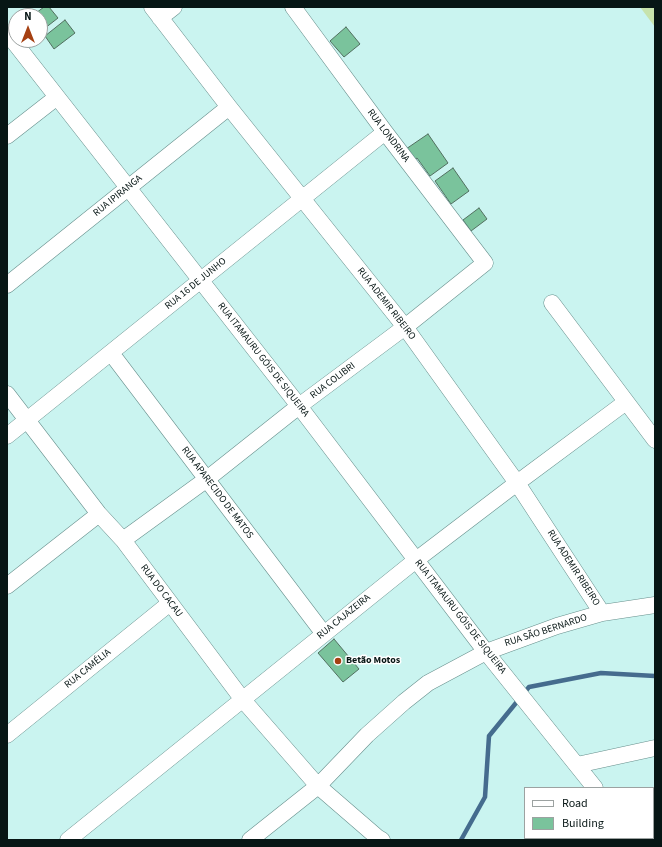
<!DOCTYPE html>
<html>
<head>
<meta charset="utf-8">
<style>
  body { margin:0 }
  #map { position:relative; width:662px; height:847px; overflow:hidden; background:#caf4f0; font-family:"Source Sans 3",sans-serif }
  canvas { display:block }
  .frame { position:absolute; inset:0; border:8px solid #071615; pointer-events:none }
  .legend { position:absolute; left:524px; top:787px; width:130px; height:52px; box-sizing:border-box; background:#fff; border:1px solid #9ca2a1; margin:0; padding:5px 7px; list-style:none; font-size:12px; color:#071615 }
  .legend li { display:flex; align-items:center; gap:8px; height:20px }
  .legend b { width:20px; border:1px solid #9ca2a1 }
  .north { position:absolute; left:8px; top:8px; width:40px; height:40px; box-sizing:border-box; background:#fff; border:1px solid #9ca2a1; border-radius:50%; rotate:0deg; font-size:11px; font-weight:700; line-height:16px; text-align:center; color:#071615 }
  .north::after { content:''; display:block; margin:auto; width:14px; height:18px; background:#a54012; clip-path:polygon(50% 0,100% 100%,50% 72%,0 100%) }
</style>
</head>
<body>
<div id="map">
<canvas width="662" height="847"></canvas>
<div class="frame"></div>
<ul class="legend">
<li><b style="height:5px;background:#fff"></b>Road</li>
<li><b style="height:11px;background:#7ac39c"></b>Building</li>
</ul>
<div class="north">N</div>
</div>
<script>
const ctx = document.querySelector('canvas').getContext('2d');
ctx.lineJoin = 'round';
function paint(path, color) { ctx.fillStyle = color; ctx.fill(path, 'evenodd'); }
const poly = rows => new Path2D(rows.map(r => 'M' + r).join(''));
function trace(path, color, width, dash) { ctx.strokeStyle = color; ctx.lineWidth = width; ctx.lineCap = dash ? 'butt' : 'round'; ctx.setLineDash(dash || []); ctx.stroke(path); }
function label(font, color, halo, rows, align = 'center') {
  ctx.font = font + ' "Source Sans 3",sans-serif'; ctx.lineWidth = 3; ctx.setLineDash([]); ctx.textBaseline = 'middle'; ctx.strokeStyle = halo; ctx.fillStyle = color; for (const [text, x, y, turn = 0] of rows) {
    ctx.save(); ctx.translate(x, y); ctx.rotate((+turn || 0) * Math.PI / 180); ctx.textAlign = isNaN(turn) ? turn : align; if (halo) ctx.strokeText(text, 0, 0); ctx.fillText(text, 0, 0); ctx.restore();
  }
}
paint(poly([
  [640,7,655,7,655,27]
]), '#c7e3ac');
trace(poly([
  [461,840,485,797,489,736,529,687,601,673,655,676]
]), '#456c8e', 4.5);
const building = poly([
  [44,7,49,7,58,18,40,32,40,16,32,16,44,7],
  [65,20,75,33,54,49,45,36,65,20],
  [346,27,360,44,344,57,330,41,346,27],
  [428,134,448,163,430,176,417,158,414,160,406,149,428,134],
  [453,168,469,191,451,204,435,181,453,168],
  [479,208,487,219,471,231,463,220,479,208],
  [334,639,359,669,343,682,318,653,334,639]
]);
paint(building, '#7ac39c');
trace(building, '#516f5f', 1);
const street = poly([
  [152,7,229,107,405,327,517,483,602,613],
  [160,18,174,7],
  [7,33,299,406,486,652,595,788],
  [7,136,57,97],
  [7,285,229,107],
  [552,303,655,440],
  [111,353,324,634],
  [7,394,99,514,123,540,243,700,318,786,377,837,382,840],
  [7,436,385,132],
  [123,540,207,479,299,406,405,327,485,263,385,132,293,7],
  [7,586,99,514],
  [7,735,170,603],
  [577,765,655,748],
  [636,838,638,840],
  [68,840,416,560,517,483,626,402],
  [250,840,318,786,367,735,404,702,428,683,486,652,557,626,602,613,655,605]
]);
trace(street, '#678f8c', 17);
trace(street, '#fff', 16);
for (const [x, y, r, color] of [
  [338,661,4,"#a54012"]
]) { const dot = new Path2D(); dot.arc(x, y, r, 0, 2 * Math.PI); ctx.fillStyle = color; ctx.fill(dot); trace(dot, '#fff', 1.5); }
label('10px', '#071615', '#fff', [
  ["RUA LONDRINA",388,136,53],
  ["RUA IPIRANGA",118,196,-39],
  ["RUA 16 DE JUNHO",196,284,-39],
  ["RUA ADEMIR RIBEIRO",386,304,52],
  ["RUA ITAMAURU GÓIS DE SIQUEIRA",263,360,52],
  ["RUA COLIBRI",333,381,-37],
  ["RUA APARECIDO DE MATOS",217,493,53],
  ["RUA ADEMIR RIBEIRO",573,568,57],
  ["RUA DO CACAU",161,591,53],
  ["RUA CAJAZEIRA",344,617,-39],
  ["RUA ITAMAURU GÓIS DE SIQUEIRA",460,617,52],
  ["RUA SÃO BERNARDO",546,631,-18],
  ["RUA CAMÉLIA",88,669,-39]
]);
label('bold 10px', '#071615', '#fff', [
  ["Betão Motos",346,661]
], 'left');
</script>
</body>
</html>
